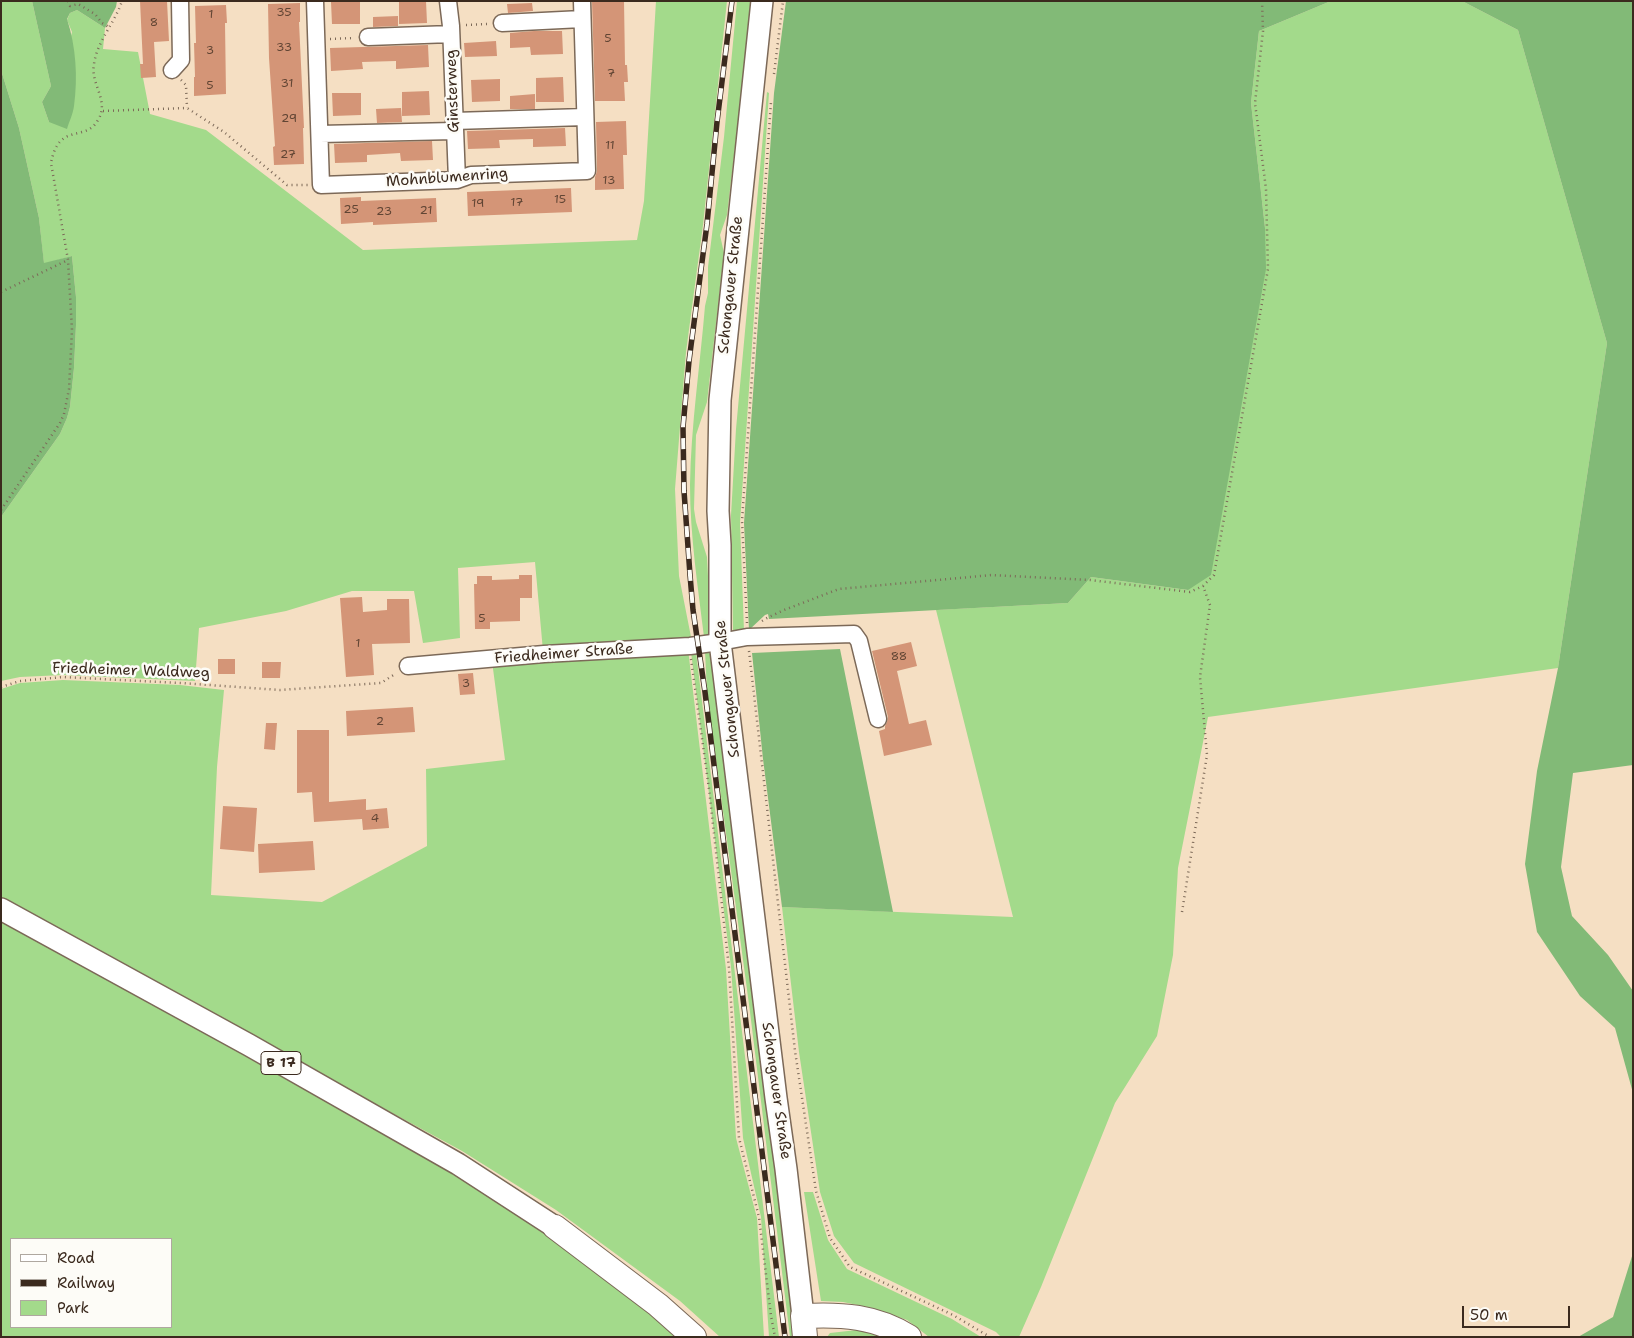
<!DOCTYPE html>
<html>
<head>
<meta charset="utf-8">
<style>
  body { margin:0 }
  #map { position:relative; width:1634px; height:1338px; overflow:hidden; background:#f5dfc3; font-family:"Shantell Sans",sans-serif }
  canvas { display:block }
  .frame { position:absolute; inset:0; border:2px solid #3b2a1e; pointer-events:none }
  .legend { position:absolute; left:10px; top:1238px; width:162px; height:90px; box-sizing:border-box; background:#fdfcf7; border:1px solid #afa8a0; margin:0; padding:6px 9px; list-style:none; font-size:15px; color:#3b2a1e }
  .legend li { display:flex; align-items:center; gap:10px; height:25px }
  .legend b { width:25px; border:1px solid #afa8a0 }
  .scale { position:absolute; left:1462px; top:1306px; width:108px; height:22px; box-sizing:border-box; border:2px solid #3b2a1e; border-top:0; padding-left:6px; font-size:15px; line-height:18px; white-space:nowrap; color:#3b2a1e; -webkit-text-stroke:4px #fdfcf7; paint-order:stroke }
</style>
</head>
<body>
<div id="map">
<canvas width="1634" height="1338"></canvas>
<div class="frame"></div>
<ul class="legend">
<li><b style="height:6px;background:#fff"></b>Road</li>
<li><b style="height:6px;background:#3b2a1e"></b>Railway</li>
<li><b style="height:14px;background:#a3da8b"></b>Park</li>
</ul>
<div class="scale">50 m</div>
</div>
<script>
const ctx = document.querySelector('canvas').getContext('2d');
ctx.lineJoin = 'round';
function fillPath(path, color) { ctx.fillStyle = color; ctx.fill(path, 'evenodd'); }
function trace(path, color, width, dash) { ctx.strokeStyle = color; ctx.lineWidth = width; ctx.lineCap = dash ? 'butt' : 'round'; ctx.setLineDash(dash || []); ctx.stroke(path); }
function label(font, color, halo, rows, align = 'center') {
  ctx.font = font + ' "Shantell Sans",sans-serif'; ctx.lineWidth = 5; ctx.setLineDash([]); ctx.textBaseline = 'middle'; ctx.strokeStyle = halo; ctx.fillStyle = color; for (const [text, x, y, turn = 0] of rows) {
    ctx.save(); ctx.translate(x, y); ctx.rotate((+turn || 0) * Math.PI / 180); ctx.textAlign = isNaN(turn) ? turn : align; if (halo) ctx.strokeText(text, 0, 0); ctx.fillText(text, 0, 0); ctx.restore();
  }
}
fillPath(new Path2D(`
  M1 1H32L51 86 42 102 49 122 72 32 67 20 70 13 77 10 105 28 103 49 138 52 150 114 206 130 363 250 637 240 644 201 656 1H727L703 225 686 352 675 489 679 576 692 642 543 651 535 562 458 568 460 638 423 643 414 591H352L286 611 199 628 195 681 63 675 20 677 1 681V517L60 434 67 418 70 407 74 368 76 325V297L72 256 44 264 39 218 19 128 1 70Z
  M737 1H752L727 215 720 235 724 253 707 402 696 435 694 509 696 522 707 557 711 633 704 637C698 587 690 536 690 485 691 425 700 366 705 306L708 293V267L724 137Z
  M1331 1H1462L1518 30 1607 343 1558 668 1208 717 1178 868 1173 955 1157 1036 1115 1103 1041 1287 1019 1337H1001L996 1332 854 1263 834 1236 820 1192 799 1052 782 907 1013 917 936 610 1068 603 1091 577 1188 590 1233 445 1250 356 1265 228 1251 103 1259 31Z
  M767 92 769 93 740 523 744 631 733 633 731 515 736 429Z
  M688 649 726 969 736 1138 757 1218 764 1337H720L680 1301 556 1210 462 1151 1 900V689L20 683 63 680 180 685 224 690 217 767 211 895 322 902 427 846 426 769 505 760 492 661Z
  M705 651 711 654 717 690 781 1220 797 1337H790L750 1012 707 692Z
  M691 652H696L779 1337H769L761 1217 743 1138 731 967Z
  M1 919 455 1167 688 1337H1ZM11 1239H171V1327H11Z
  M804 1192H813L828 1240 847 1269 952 1319 981 1337H929L907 1320 872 1308 843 1302 821 1301Z
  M857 1330 890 1334 894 1337H827L830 1333Z`), '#a3da8b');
fillPath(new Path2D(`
  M32 1H117L116 7 105 28 77 10 70 13 67 19C76 47 78 77 74 106 73 114 69 122 67 129L49 122 42 102 51 86Z
  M786 1H1331L1259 31 1251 103 1265 228 1266 269 1211 575 1188 590 1091 577 1068 603 769 619 768 614 765 615 749 630 744 523 774 93Z
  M1462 1H1633V765L1573 773 1561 867 1572 916 1608 955 1633 991V1093L1615 1028 1580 996 1537 932 1525 864 1537 771 1558 668 1607 343 1518 30Z
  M1 70 19 128 39 218 44 263 72 256 76 297V325L74 368 70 407 67 418 60 434 1 517Z
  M840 649 893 912 782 907 763 759 752 653Z
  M1633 1253V1337H1578L1613 1317Z`), '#82ba77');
fillPath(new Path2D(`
  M140 1H167L169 41 154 42 156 77 141 78 140 64H143Z
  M360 1V24H332L331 2Z
  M399 1H426L427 23 399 24Z
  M592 1H624L625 65H627L628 82H624L625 101H595Z
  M300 3V22H299L304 128H303L304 164 274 165 273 147 275 146 269 58 268 4Z
  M532 3 533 11 508 13 507 4Z
  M226 5 227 23H225L226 94 194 96V77H195L194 43H196L195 6Z
  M398 16V26L373 27V17Z
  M534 31H562L563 54 531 55 530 47 510 48V33Z
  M496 41 497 56 465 57 464 43Z
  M428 45 429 67 396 69V61L362 62 363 69 331 71 330 48Z
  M563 77 564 102H536V78Z
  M500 79V101L472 102 471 80Z
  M429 91 430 115 402 116V92Z
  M332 93H361V115L333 116Z
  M535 94V109H510V96Z
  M401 108 402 122 377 123 376 109Z
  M626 121 627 155H623L624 189 595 190V177L597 171 596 122Z
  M565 128 566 146 533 147V139L499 140 500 148 468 149 467 131Z
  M432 141 433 160 401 161 400 153 367 155V162L335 163 334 144Z
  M571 188 572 212 468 216 467 192Z
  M361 197V201L436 198 437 222 373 225V222L341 224 340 198Z
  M519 575H532V598H520V621L490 622V629H475L474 584H477V576H492V580L519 579Z
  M362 597 363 612 387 610V599H409L410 643 372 644 374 675 346 677 340 598Z
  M911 642 917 666 897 671 909 724 926 720 932 745 884 756 879 731 885 729V726L887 722 888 717 872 651Z
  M218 659H235V674H218Z
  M262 662H281L280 678H262Z
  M473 673 475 694 460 695 458 674Z
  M413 707 415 732 347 736 346 711Z
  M266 723H277L275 750 264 749Z
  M297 730H329V802L366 799V810L387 808 389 828 363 830 362 819 314 822 312 792 297 793Z
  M223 806 257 808 254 852 220 849Z
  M313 841 315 870 259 873 258 844Z`), '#d49577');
const minor = new Path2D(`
  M315 1 321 185 457 180 471 175 587 171 582 1
  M448 1 451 26 457 180
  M502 23 582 19
  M368 37 451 34
  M172 70 181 60 180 1
  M454 121 585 117
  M320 134 454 131
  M408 666 544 654 690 646 720 642 747 637 854 634 859 641 878 719`);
const major = new Path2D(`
  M762 1 720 400 718 511 720 545V642L776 1098 786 1169 803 1316
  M1 909 249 1045 458 1164 555 1227`);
const highway = new Path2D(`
  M555 1227 658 1305 694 1337
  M805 1337 803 1316C842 1314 875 1316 909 1337`);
trace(minor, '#7c6958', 19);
trace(major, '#7c6958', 24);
trace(highway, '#7c6958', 26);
trace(new Path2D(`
  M68 1 70 6 78 4 95 14 102 23 109 27
  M466 25 488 24
  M330 39 354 38
  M774 74 783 1
  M181 80 186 85 187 108
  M103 111 187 108 224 132 287 185H308
  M1 292 68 260
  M1 510 60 423 64 414 69 389 72 330 68 260 51 163C59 121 85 143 98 120 110 101 90 84 94 64 97 41 115 23 122 1
  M762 621 767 618 784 610 839 589 992 575 1090 580 1190 592 1203 586 1214 575 1268 269 1266 189 1255 103 1263 31 1262 1
  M747 623 742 521 771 102
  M749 651 795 1051 816 1191 830 1238 850 1267 953 1315 990 1337
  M691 659 709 789 729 968 739 1138 759 1217 771 1316 775 1337
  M1 687 20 681 63 677 181 683 280 690 381 683 395 674
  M1182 912 1207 755 1200 677 1210 605 1203 586`), '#7c6958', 2.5, [1, 4]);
trace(minor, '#fff', 16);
trace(major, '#fff', 21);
trace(highway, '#fff', 24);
const rail = new Path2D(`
  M732 1 717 122 707 224 689 361 683 427 684 491 690 575 693 610 705 692 785 1337`);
trace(rail, '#3b2a1e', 5.5);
trace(rail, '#fdfcf7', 4, [11]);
label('12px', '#614534', null, [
  ["35",284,13],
  ["1",211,15],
  ["8",154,23],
  ["5",608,39],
  ["33",284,48],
  ["3",210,51],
  ["7",611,74],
  ["31",287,84],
  ["5",210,86],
  ["29",289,119],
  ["11",610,146],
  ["27",288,155],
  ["13",609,181],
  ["15",560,200],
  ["17",517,203],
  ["19",478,204],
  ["25",351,210],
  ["21",426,211],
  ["23",384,212],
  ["5",482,619],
  ["1",358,644],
  ["88",899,657],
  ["3",466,684],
  ["2",380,722],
  ["4",375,819]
]);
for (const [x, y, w] of [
  [281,1063,40]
]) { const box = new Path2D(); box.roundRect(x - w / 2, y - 11.5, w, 23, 4); ctx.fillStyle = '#fdfcf7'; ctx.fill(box); trace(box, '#3b2a1e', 1); }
label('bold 14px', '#3b2a1e', null, [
  ["B 17",281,1063]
]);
label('15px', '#3b2a1e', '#fdfcf7', [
  ["Ginsterweg",453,91,-92],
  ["Mohnblumenring",447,178,-4],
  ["Schongauer Straße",731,285,-84],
  ["Friedheimer Straße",564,654,-4],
  ["Friedheimer Waldweg",131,671,2],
  ["Schongauer Straße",728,689,-96],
  ["Schongauer Straße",776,1091,82]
]);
</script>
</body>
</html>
